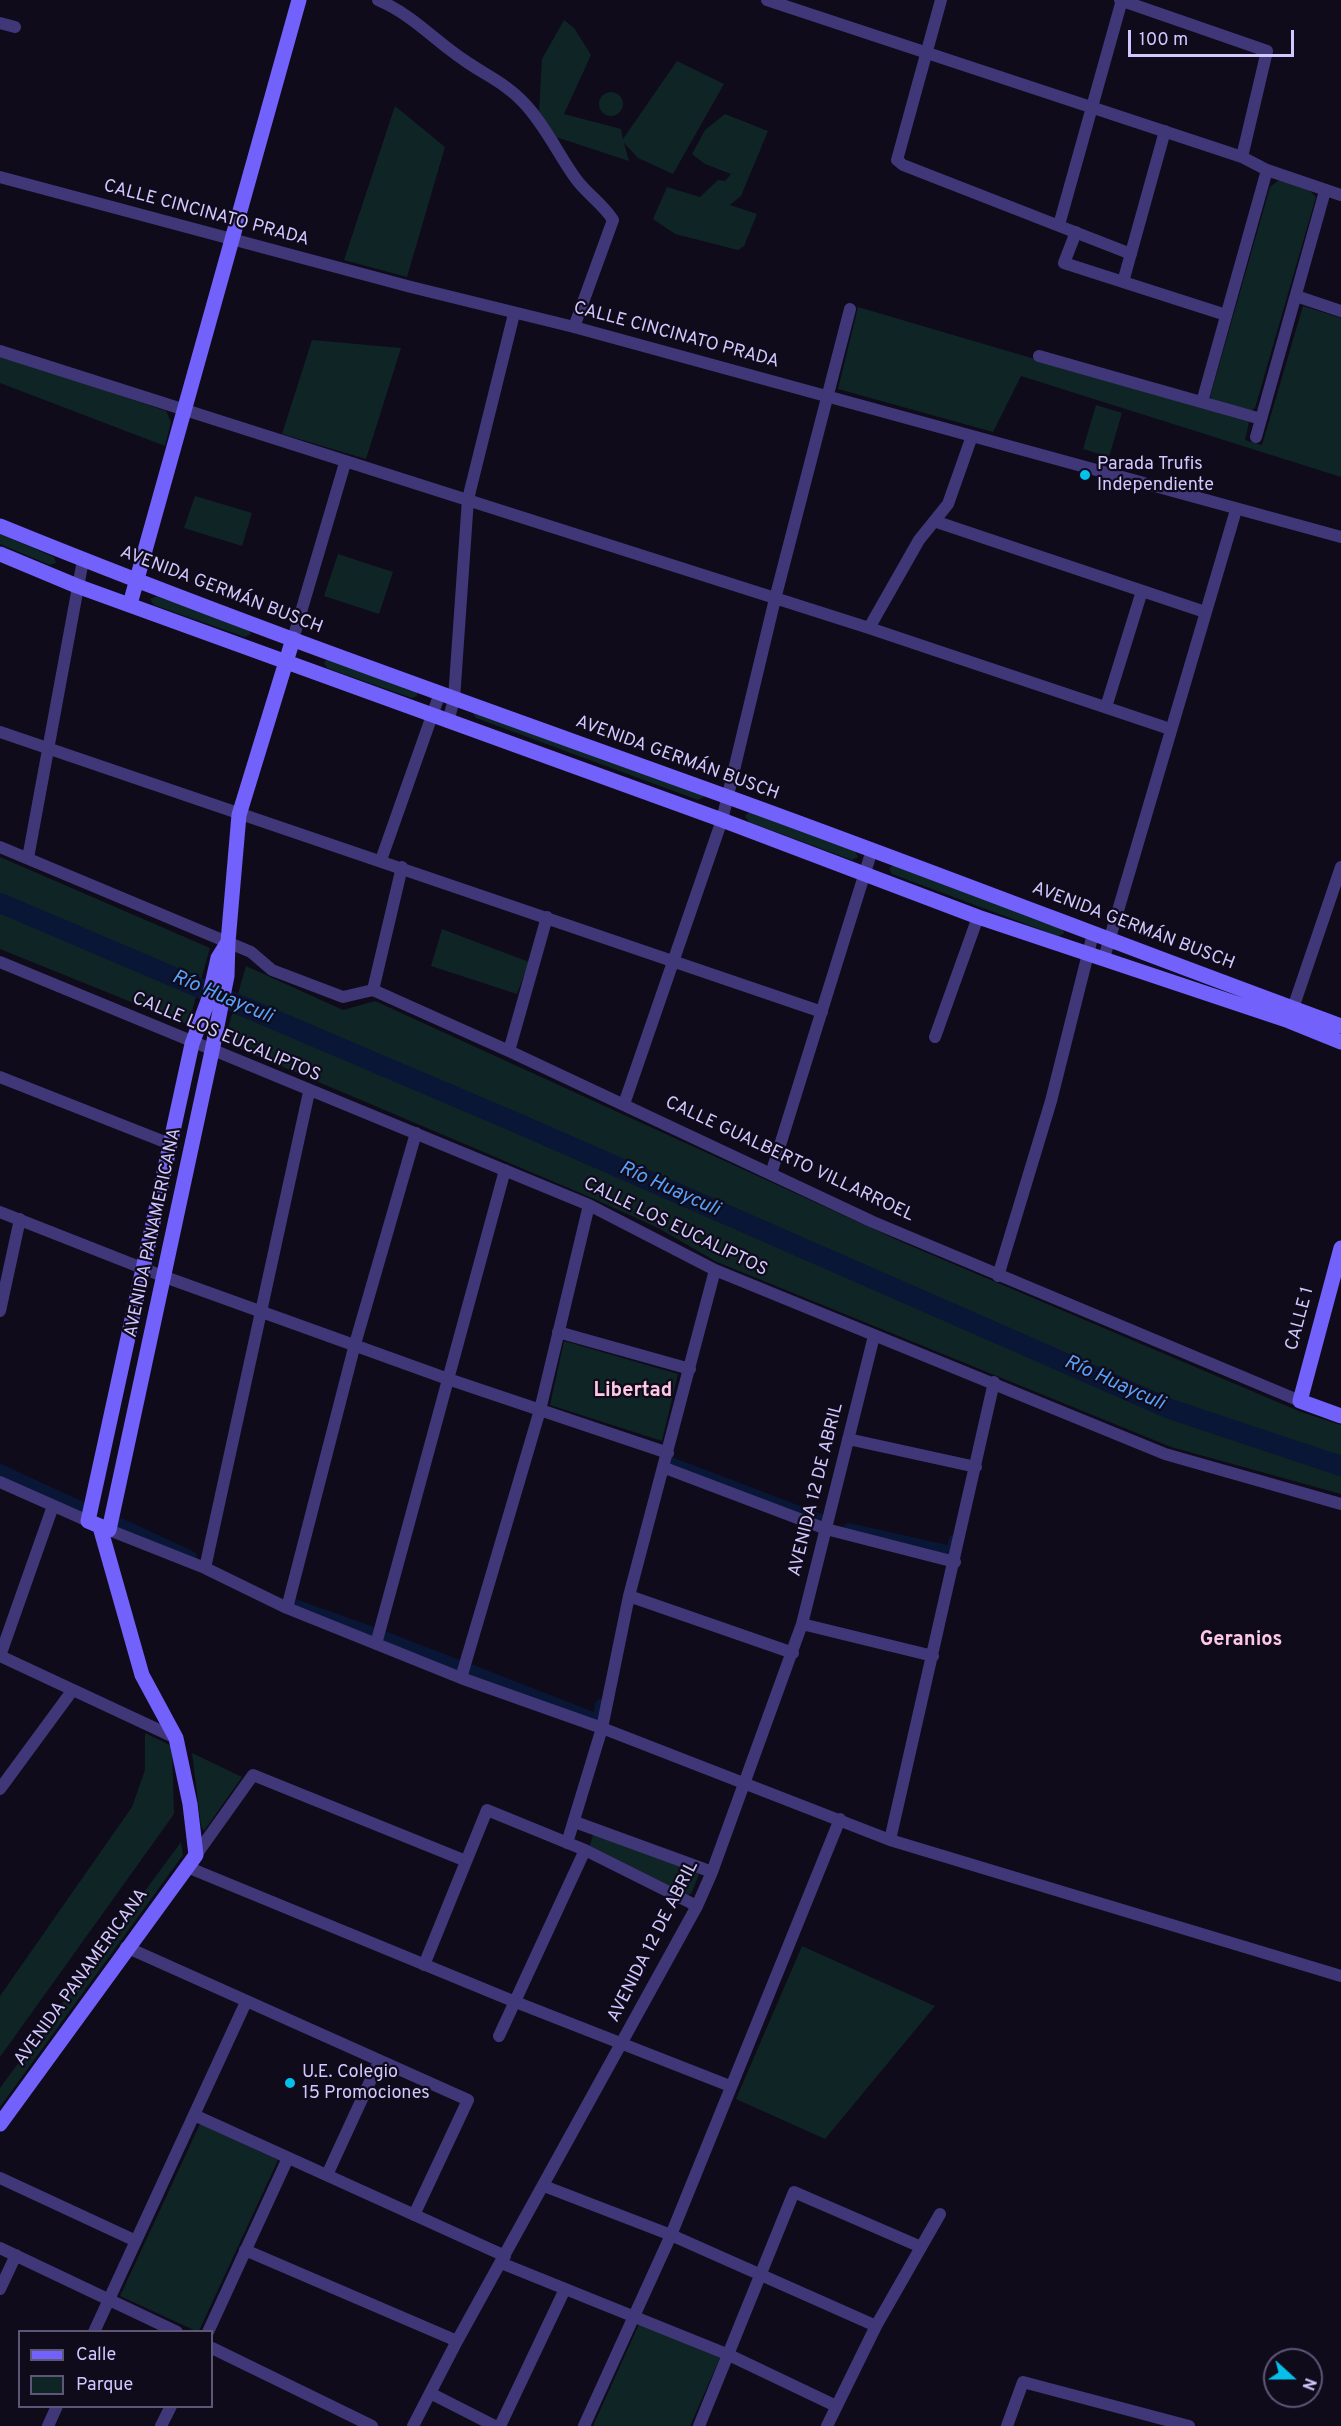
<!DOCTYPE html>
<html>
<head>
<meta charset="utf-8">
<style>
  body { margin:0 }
  #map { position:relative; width:1341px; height:2426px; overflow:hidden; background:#0f0b1b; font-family:Overpass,sans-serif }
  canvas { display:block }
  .legend { position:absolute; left:18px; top:2330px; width:195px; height:78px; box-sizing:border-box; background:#0f0b1b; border:2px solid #5d5676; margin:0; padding:8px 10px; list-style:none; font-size:18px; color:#d2c7fe }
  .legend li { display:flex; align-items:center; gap:12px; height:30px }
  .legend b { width:30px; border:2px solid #5d5676 }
  .north { position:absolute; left:1263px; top:2348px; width:60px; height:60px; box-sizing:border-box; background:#0f0b1b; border:2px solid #5d5676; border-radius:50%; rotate:111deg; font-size:16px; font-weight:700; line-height:24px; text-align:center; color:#d2c7fe }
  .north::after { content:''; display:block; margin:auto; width:21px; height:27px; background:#06bfea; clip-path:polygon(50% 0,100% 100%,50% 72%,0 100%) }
  .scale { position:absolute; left:1128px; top:30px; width:166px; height:27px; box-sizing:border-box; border:3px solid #d2c7fe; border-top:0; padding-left:8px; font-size:18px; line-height:21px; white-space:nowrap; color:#d2c7fe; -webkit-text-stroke:4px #0f0b1b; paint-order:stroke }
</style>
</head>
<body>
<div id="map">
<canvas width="1341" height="2426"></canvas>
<ul class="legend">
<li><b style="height:8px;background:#7261fb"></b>Calle</li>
<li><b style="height:16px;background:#0f2425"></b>Parque</li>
</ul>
<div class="north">N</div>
<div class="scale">100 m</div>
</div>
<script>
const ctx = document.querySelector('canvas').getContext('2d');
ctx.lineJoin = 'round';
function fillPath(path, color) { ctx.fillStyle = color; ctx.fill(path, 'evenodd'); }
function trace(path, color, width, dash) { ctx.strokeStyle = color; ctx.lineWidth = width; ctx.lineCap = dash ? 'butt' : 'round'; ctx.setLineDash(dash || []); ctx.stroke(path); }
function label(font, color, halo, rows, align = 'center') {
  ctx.font = font + ' Overpass,sans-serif'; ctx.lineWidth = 4.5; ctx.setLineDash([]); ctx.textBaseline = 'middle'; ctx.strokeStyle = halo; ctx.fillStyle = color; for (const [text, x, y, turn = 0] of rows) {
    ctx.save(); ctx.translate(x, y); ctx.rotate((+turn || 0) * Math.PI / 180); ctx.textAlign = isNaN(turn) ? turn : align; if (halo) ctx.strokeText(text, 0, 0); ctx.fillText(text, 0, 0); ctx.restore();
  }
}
fillPath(new Path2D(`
  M564 20 574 28 591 55 564 114 621 129 623 139 677 61 724 84 673 174 638 158 624 143 629 161 556 137 539 112 542 59Z
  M599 104a12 12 0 1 1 24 0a12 12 0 1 1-24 0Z
  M395 106 445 147 407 277 344 260Z
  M725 114 768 131 741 196 730 205 757 214 744 246 738 250 675 234 653 219 667 187 700 197 718 180 725 181 731 174 705 164 692 154 705 130Z
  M1279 180 1307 188 1316 197 1255 408 1250 412 1214 401 1210 397 1270 187Z
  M1303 306 1341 318V477L1021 376 993 432 838 389 858 307 1249 422 1245 440 1262 445Z
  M312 340 401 348 366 459 282 434Z
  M0 355 166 411 171 422 165 446 0 383Z
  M1096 405 1122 413 1109 457 1083 449Z
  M195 496 252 513 242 546 184 528Z
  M0 534 54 557 56 563 50 565 0 544Z
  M338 554 393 572 379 614 324 596Z
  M157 596 248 628 251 634 245 637 154 605 150 599Z
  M328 659 417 692V696L412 698 327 668 324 662Z
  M472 712 704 795V797L698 800 476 718Z
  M749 812 855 851 858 857 852 860 749 822 745 816Z
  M0 857 210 948 188 1025 0 949Z
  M893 865 1063 929 1064 934 1058 936 892 874 889 868Z
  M442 929 529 962 517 994 431 966Z
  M246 966 343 1010 375 1001 904 1243 1301 1412 1341 1425V1494L1171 1447 717 1262 658 1228 592 1198 224 1042Z
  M564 1341 678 1374 662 1441 550 1405Z
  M145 1733 172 1746 174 1814 0 2057V1996L132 1807 145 1770Z
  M192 1753 242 1777 204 1831 201 1826Z
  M596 1834 697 1873 699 1875 691 1894 687 1895 589 1848 593 1835Z
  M181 1842 183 1855 0 2107V2088Z
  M802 1946 935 2006 825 2139 736 2099Z
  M200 2124 278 2160 199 2331H196L120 2296Z
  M639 2324 720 2358 690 2426H593Z`), '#0f2425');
trace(new Path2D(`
  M671 1463 823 1521
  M0 1470 80 1507
  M120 1524 191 1557
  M849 1529 952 1552 955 1540
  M294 1605 373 1633
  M384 1637 459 1666
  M470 1670 598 1720 601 1705`), '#091636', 12);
trace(new Path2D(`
  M0 903 524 1126 1170 1409 1341 1466`), '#091636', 20);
trace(new Path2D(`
  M378 0C413 15 434 40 464 60 485 75 507 84 524 103 545 125 558 154 576 179 587 194 603 204 613 220L574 327
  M767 0 1242 157 1267 170 1341 195
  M941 0 897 160 903 165 1131 254
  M1120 0 1267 51 1242 157
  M0 23 15 27
  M0 177 411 287 574 327 1341 537
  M1059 225 1122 0
  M1076 232 1064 263 1226 315
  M1123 282 1165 131
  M1296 296 1341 311
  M0 351 869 628 1170 729
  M1039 356 1261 419
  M1202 402 1267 170
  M1256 437 1325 191
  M934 521 1205 612
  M869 628 919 540 948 504 972 436
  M293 639 345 463
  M1106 707 1142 591
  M448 722 454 699 468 499 514 314
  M0 732 822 1012
  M0 847 251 952 272 970 343 997 373 990 509 1051 873 1222 1300 1401
  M28 858 83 560
  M381 860 440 693
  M1104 958 1236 510
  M0 962 589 1205 715 1270 1165 1454 1341 1504
  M373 990 402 867
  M1291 1014 1341 867
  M935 1037 978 917
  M509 1051 547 917
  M0 1077 170 1144
  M624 1104 722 820 775 599 850 309
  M771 1174 872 850
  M0 1212 165 1277 448 1379 668 1453
  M998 1276 1051 1101 1093 934
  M0 1311 20 1219
  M558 1332 690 1369
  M848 1439 976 1467
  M665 1468 826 1529 955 1562
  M0 1482 88 1521
  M109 1530 205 1568 287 1608 461 1678 602 1728 890 1840 1341 1976
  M205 1568 309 1092
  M629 1596 793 1653
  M287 1608 355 1344 416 1133
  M802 1624 933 1656
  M376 1644 505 1170
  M0 1656 176 1738
  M0 1656 53 1506
  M461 1678 540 1410 589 1205
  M0 1789 72 1691
  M575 1822 712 1872
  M890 1840 994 1382
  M567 1843 602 1728 629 1596 715 1270
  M196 1855 253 1775 466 1861
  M187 1867 513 2001 730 2086
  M126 1947 468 2100 414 2215
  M424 1965 487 1810 585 1850 697 1906
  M499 2036 585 1850
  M194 2115 505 2256
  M327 2175 379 2062
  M0 2178 136 2241
  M544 2186 671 2235 876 2326
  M0 2248 177 2332
  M245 2250 457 2341
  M501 2263 729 2355 836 2406
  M0 2289 16 2255
  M94 2332 246 2002
  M208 2332 288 2158
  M212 2348 372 2426
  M430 2393 495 2426
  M48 2426 57 2406
  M161 2426 171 2406
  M413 2426 457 2341 697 1906 712 1872 802 1624 874 1336
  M500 2426 565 2289
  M584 2426 671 2235 840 1819
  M699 2426 794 2192 921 2247
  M827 2426 876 2326 940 2214
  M1007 2426 1023 2382 1189 2426`), '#403779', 12);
trace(new Path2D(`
  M0 526C240 624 485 709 728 797 933 871 1136 951 1341 1026
  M0 554 77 586 722 820 978 917 1289 1021 1341 1042
  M130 604 299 0
  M228 942 227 976 212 1051 109 1530 88 1521 192 1044 209 998 218 958Z
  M228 942 239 815 293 639
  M1341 1248 1300 1401 1341 1416
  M0 2124 196 1855 190 1804 176 1738 142 1675 100 1527`), '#7261fb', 15);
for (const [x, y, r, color] of [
  [1085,475,6,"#06bfea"],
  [290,2083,6,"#06bfea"]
]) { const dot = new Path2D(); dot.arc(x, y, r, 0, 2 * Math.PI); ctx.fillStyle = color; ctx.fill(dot); trace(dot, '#0f0b1b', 2); }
label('18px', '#d2c7fe', '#0f0b1b', [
  ["CALLE CINCINATO PRADA",206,214,15],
  ["CALLE CINCINATO PRADA",676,336,15],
  ["AVENIDA GERMÁN BUSCH",221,591,21],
  ["AVENIDA GERMÁN BUSCH",677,759,20],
  ["AVENIDA GERMÁN BUSCH",1133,927,21],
  ["CALLE LOS EUCALIPTOS",226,1038,23],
  ["CALLE GUALBERTO VILLARROEL",789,1160,25],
  ["CALLE LOS EUCALIPTOS",675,1228,26],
  ["AVENIDA PANAMERICANA",154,1233,-78],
  ["CALLE 1",1301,1319,-75],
  ["AVENIDA 12 DE ABRIL",817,1490,-76],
  ["AVENIDA 12 DE ABRIL",654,1942,-63],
  ["AVENIDA PANAMERICANA",82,1978,-54]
]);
label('18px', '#d2c7fe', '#0f0b1b', [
  ["Parada Trufis",1097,465],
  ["Independiente",1097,486],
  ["U.E. Colegio",302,2073],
  ["15 Promociones",302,2094]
], 'left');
label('italic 20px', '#58a1fb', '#0f0b1b', [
  ["Río Huayculi",222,998,23],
  ["Río Huayculi",669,1190,24],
  ["Río Huayculi",1114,1384,24]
]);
label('bold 20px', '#fec9e6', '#0f0b1b', [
  ["Libertad",633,1392],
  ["Geranios",1241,1641]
]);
</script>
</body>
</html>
